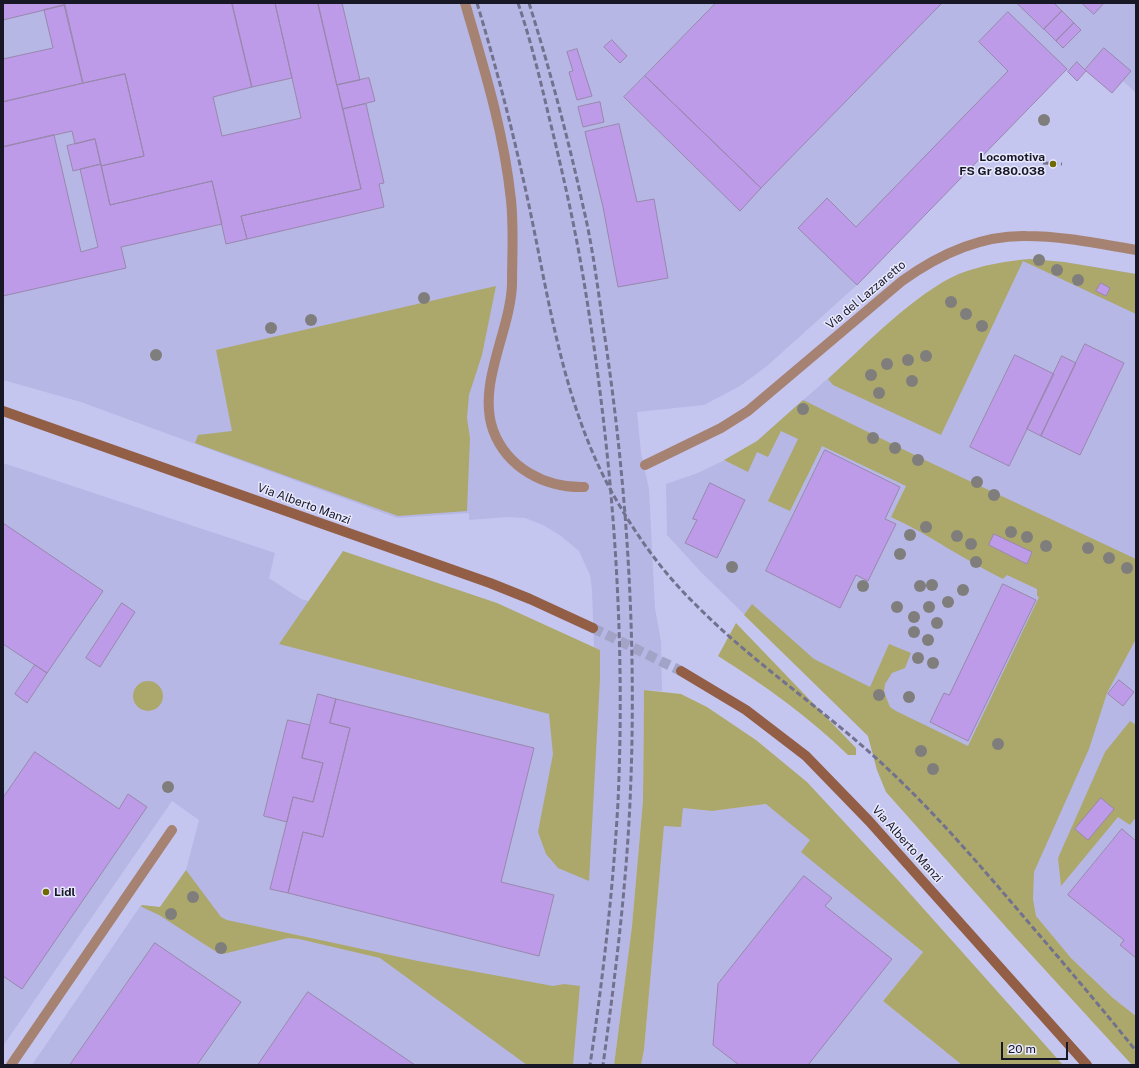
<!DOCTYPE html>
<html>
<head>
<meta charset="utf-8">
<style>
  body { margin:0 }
  #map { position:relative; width:1139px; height:1068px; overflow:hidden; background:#c5c6ef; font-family:"Public Sans",sans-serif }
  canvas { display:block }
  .frame { position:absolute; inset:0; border:4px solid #171725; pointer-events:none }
  .scale { position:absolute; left:1001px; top:1042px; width:67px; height:18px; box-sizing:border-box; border:2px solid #171725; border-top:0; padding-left:5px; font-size:12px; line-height:14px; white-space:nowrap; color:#171725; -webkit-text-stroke:3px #e8e9fe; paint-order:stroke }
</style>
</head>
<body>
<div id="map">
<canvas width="1139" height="1068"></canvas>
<div class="frame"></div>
<div class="scale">20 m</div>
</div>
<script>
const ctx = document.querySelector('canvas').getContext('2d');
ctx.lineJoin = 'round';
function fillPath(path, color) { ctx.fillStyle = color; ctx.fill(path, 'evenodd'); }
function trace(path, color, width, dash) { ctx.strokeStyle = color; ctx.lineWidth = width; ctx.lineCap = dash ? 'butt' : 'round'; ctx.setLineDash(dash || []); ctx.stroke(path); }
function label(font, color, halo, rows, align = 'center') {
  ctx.font = font + ' "Public Sans",sans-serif'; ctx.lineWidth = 3; ctx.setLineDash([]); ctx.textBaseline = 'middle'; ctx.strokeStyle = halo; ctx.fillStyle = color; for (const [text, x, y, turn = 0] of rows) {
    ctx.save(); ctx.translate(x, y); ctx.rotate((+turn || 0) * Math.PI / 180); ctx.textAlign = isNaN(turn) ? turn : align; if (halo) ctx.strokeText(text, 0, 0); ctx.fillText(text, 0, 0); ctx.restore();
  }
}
fillPath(new Path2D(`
  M3 3H1136V93L1123 81 1112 93 1086 71 1077 81 1066 70 857 285 767 366 740 386 704 405 637 412 641 453 649 489 655 608 661 642 662 691 644 690 643 800 632 926 614 1065H32L141 905 160 907 186 870 199 820 172 801 3 1046V463L275 553 269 578 301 599 600 679V650L594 647 592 590 590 575 584 562 579 551 561 536 543 525 525 518 508 517 469 520V513L397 518 81 402 3 380Z
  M1030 259 1064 262 1136 274V1016L1113 998 1071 958 1036 917 886 792 877 770 868 736 701 572 667 535 666 484 698 473 729 458 757 441 904 311 932 290 958 274 994 264Z
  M767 804 811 840 802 852 923 952 883 1001 962 1065H641L644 1050 664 825 683 808 712 811Z`), '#b6b7e5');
fillPath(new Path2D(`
  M1030 259 1064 262 1136 274V314L1023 261 941 435 833 385 828 379C863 347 916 292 959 274 982 265 1006 261 1030 259Z
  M496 286 482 355 469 395 467 418 470 438 467 511 398 516 195 443 198 435 232 431 216 350Z
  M803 400 929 462 1136 559V639L1107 693 1089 749 1034 872 1033 899 1036 916 1071 958 1113 998 1136 1016V1065H1132L1014 936 886 792 877 770 868 736 744 615 752 604 814 659 870 687 889 644 911 653 905 668 892 673 885 684 884 692 890 707 896 711 968 746 1039 597 1037 596V589L1007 575 1003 579C964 560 930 535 891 517L906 486 822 446 790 511 768 501 798 439 781 431 768 457 757 452 748 472 724 460 757 441Z
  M343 551 497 603 600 650V679L589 881 558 868 546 854 538 832 553 754 549 714 279 644Z
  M736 623 856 748V755H848C808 716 764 685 718 656Z
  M133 696a15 15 0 1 1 30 0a15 15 0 1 1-30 0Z
  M644 690 681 694 707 707 756 740 807 782 897 879 1063 1065H962L883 1001 923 952 801 852 810 840 766 804 712 811 683 808 681 827 664 826 644 1050 641 1065H614L632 926 643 800Z
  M1130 721 1136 725V817L1130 825 1118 817 1061 886 1058 858 1105 752Z
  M186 870 221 917 227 920 418 961 553 986 564 984 580 986 573 1065H527L380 958 299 939 288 938 223 954 218 953 159 915 142 907 141 905 160 907Z`), '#aca86c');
const building = new Path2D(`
  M3 3H64L65 5 3 20Z
  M64 3H232L252 87 213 97 222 136 301 118 275 3H318L361 189 241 216 247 239 226 244 212 181 110 205 101 166 144 156 125 74 83 83Z
  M232 3H275L292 78 252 87Z
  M318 3H342L360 80 337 85Z
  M716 3H942L761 188 645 76Z
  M1017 3H1054L1062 11 1044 29Z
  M1082 3H1104L1094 14Z
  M65 5 83 83 3 102V59L53 48 44 10Z
  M1062 11 1074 23 1056 41 1044 29Z
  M1008 12 1067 69 857 285 798 228 827 198 856 227 1008 71 979 42Z
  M1074 23 1081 30 1063 48 1056 41Z
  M612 40 627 56 620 63 604 47Z
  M1104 48 1131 71 1112 93 1085 70Z
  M577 49 592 96 577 100 569 72 573 71 567 52Z
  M1077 62 1086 71 1077 81 1068 72Z
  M125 74 144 156 101 166 95 139 75 144 72 131 3 147V102Z
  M645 76 761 188 740 211 624 97Z
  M369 78 375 101 343 109 337 85Z
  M600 102 604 122 583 127 578 107Z
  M366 104 384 183 379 184 384 207 247 239 241 216 361 189 343 109Z
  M619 124 637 202 654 199 668 278 618 287 603 207 585 132Z
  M54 135 81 252 98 247 80 169 101 164 110 205 212 181 222 224 121 247 126 268 3 296V147Z
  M95 139 101 164 73 171 67 146Z
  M1101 283 1110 288 1106 296 1096 291Z
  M1085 344 1124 363 1080 455 1041 436Z
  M1015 355 1054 374 1009 466 970 447Z
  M1062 356 1076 363 1041 436 1027 429Z
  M825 450 900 487 885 519 896 524 868 581 856 575 840 608 766 571Z
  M710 483 745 500 717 558 685 543 697 520 693 519Z
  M3 523 103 591 47 673 3 644Z
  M994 534 1032 552 1027 564 989 545Z
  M1003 584 1036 600 968 741 930 722 944 693 949 695Z
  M122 603 135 612 100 667 86 658Z
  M35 665 47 673 27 703 15 694Z
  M1119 680 1134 692 1123 706 1108 694Z
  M318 694 336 699 330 723 350 728 323 837 303 832 288 893 270 889 293 797 313 802 323 763 302 758Z
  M336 699 534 748 501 882 554 895 539 956 288 893 303 832 323 837 350 728 330 723Z
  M288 720 310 725 302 758 323 763 313 802 293 797 287 822 264 816Z
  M35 752 119 809 128 794 147 807 22 989 3 976V798Z
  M1101 798 1114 809 1088 840 1075 829Z
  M1122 829 1136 841V958L1120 945 1124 940 1068 895Z
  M804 876 832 898 825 906 892 959 808 1065H739L713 1045 718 984Z
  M155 943 241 1002 197 1065H70Z
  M308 992 415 1065H258Z`);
fillPath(building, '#be9be8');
trace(building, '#9888ad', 1);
trace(new Path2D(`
  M593 628 681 671`), '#a2a3c7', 10, [10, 5]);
trace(new Path2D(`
  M465 3C484 68 504 132 511 200 514 228 512 257 512 285 510 332 477 384 493 430 507 468 545 488 584 487
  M11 1065 172 830`), '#a68272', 10);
trace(new Path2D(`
  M645 465 721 428 748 411 902 281C938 255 981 235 1026 236 1063 236 1100 244 1136 250`), '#a68272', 10);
trace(new Path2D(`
  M3 411 490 583 530 599 593 628
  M681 671 746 710 806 756 869 821 1087 1065`), '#925e46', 10);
trace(new Path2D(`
  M477 3C498 73 516 143 531 215 550 307 564 401 608 485 631 528 660 570 695 604 755 665 828 712 890 771 940 818 984 870 1029 923 1065 965 1101 1007 1136 1051
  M518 3C531 41 540 79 549 117 562 170 574 222 583 276 612 449 626 626 618 802 613 890 603 978 590 1065
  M529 3C550 70 568 138 583 206 594 252 599 299 606 345 628 496 637 650 630 802 626 890 615 978 603 1065
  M1043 163 1062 164`), '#72728e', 3, [6, 3]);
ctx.fillStyle = '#7f7e7c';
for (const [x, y] of [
  [1044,120],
  [1039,260],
  [1057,270],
  [1078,280],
  [424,298],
  [951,302],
  [966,314],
  [311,320],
  [982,326],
  [271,328],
  [156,355],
  [926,356],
  [908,360],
  [887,364],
  [871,375],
  [912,381],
  [879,393],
  [803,409],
  [873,438],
  [895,448],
  [918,460],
  [977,482],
  [994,495],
  [926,527],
  [1011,532],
  [910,535],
  [957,536],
  [1027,537],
  [971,544],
  [1046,546],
  [1088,548],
  [900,554],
  [1109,558],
  [976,562],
  [732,567],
  [1127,568],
  [932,585],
  [863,586],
  [920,586],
  [963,590],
  [948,602],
  [897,607],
  [929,607],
  [914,617],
  [937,623],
  [914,632],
  [928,640],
  [918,658],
  [933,663],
  [879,695],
  [909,697],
  [998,744],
  [921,751],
  [933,769],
  [168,787],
  [193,897],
  [171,914],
  [221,948]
]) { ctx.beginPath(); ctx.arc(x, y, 6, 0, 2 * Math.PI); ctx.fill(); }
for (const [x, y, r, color] of [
  [1053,164,4,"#706800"],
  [46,892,4,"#706800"]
]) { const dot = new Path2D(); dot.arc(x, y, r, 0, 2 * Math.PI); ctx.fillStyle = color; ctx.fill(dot); trace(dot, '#e8e9fe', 1.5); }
label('bold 12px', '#171725', '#e8e9fe', [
  ["Locomotiva",1045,157],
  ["FS Gr 880.038",1045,171],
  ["Lidl",54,892,"left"]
], 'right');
label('12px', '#171725', '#e8e9fe', [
  ["Via del Lazzaretto",866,295,-40],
  ["Via Alberto Manzi",304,504,20],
  ["Via Alberto Manzi",907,844,48]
]);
</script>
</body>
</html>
